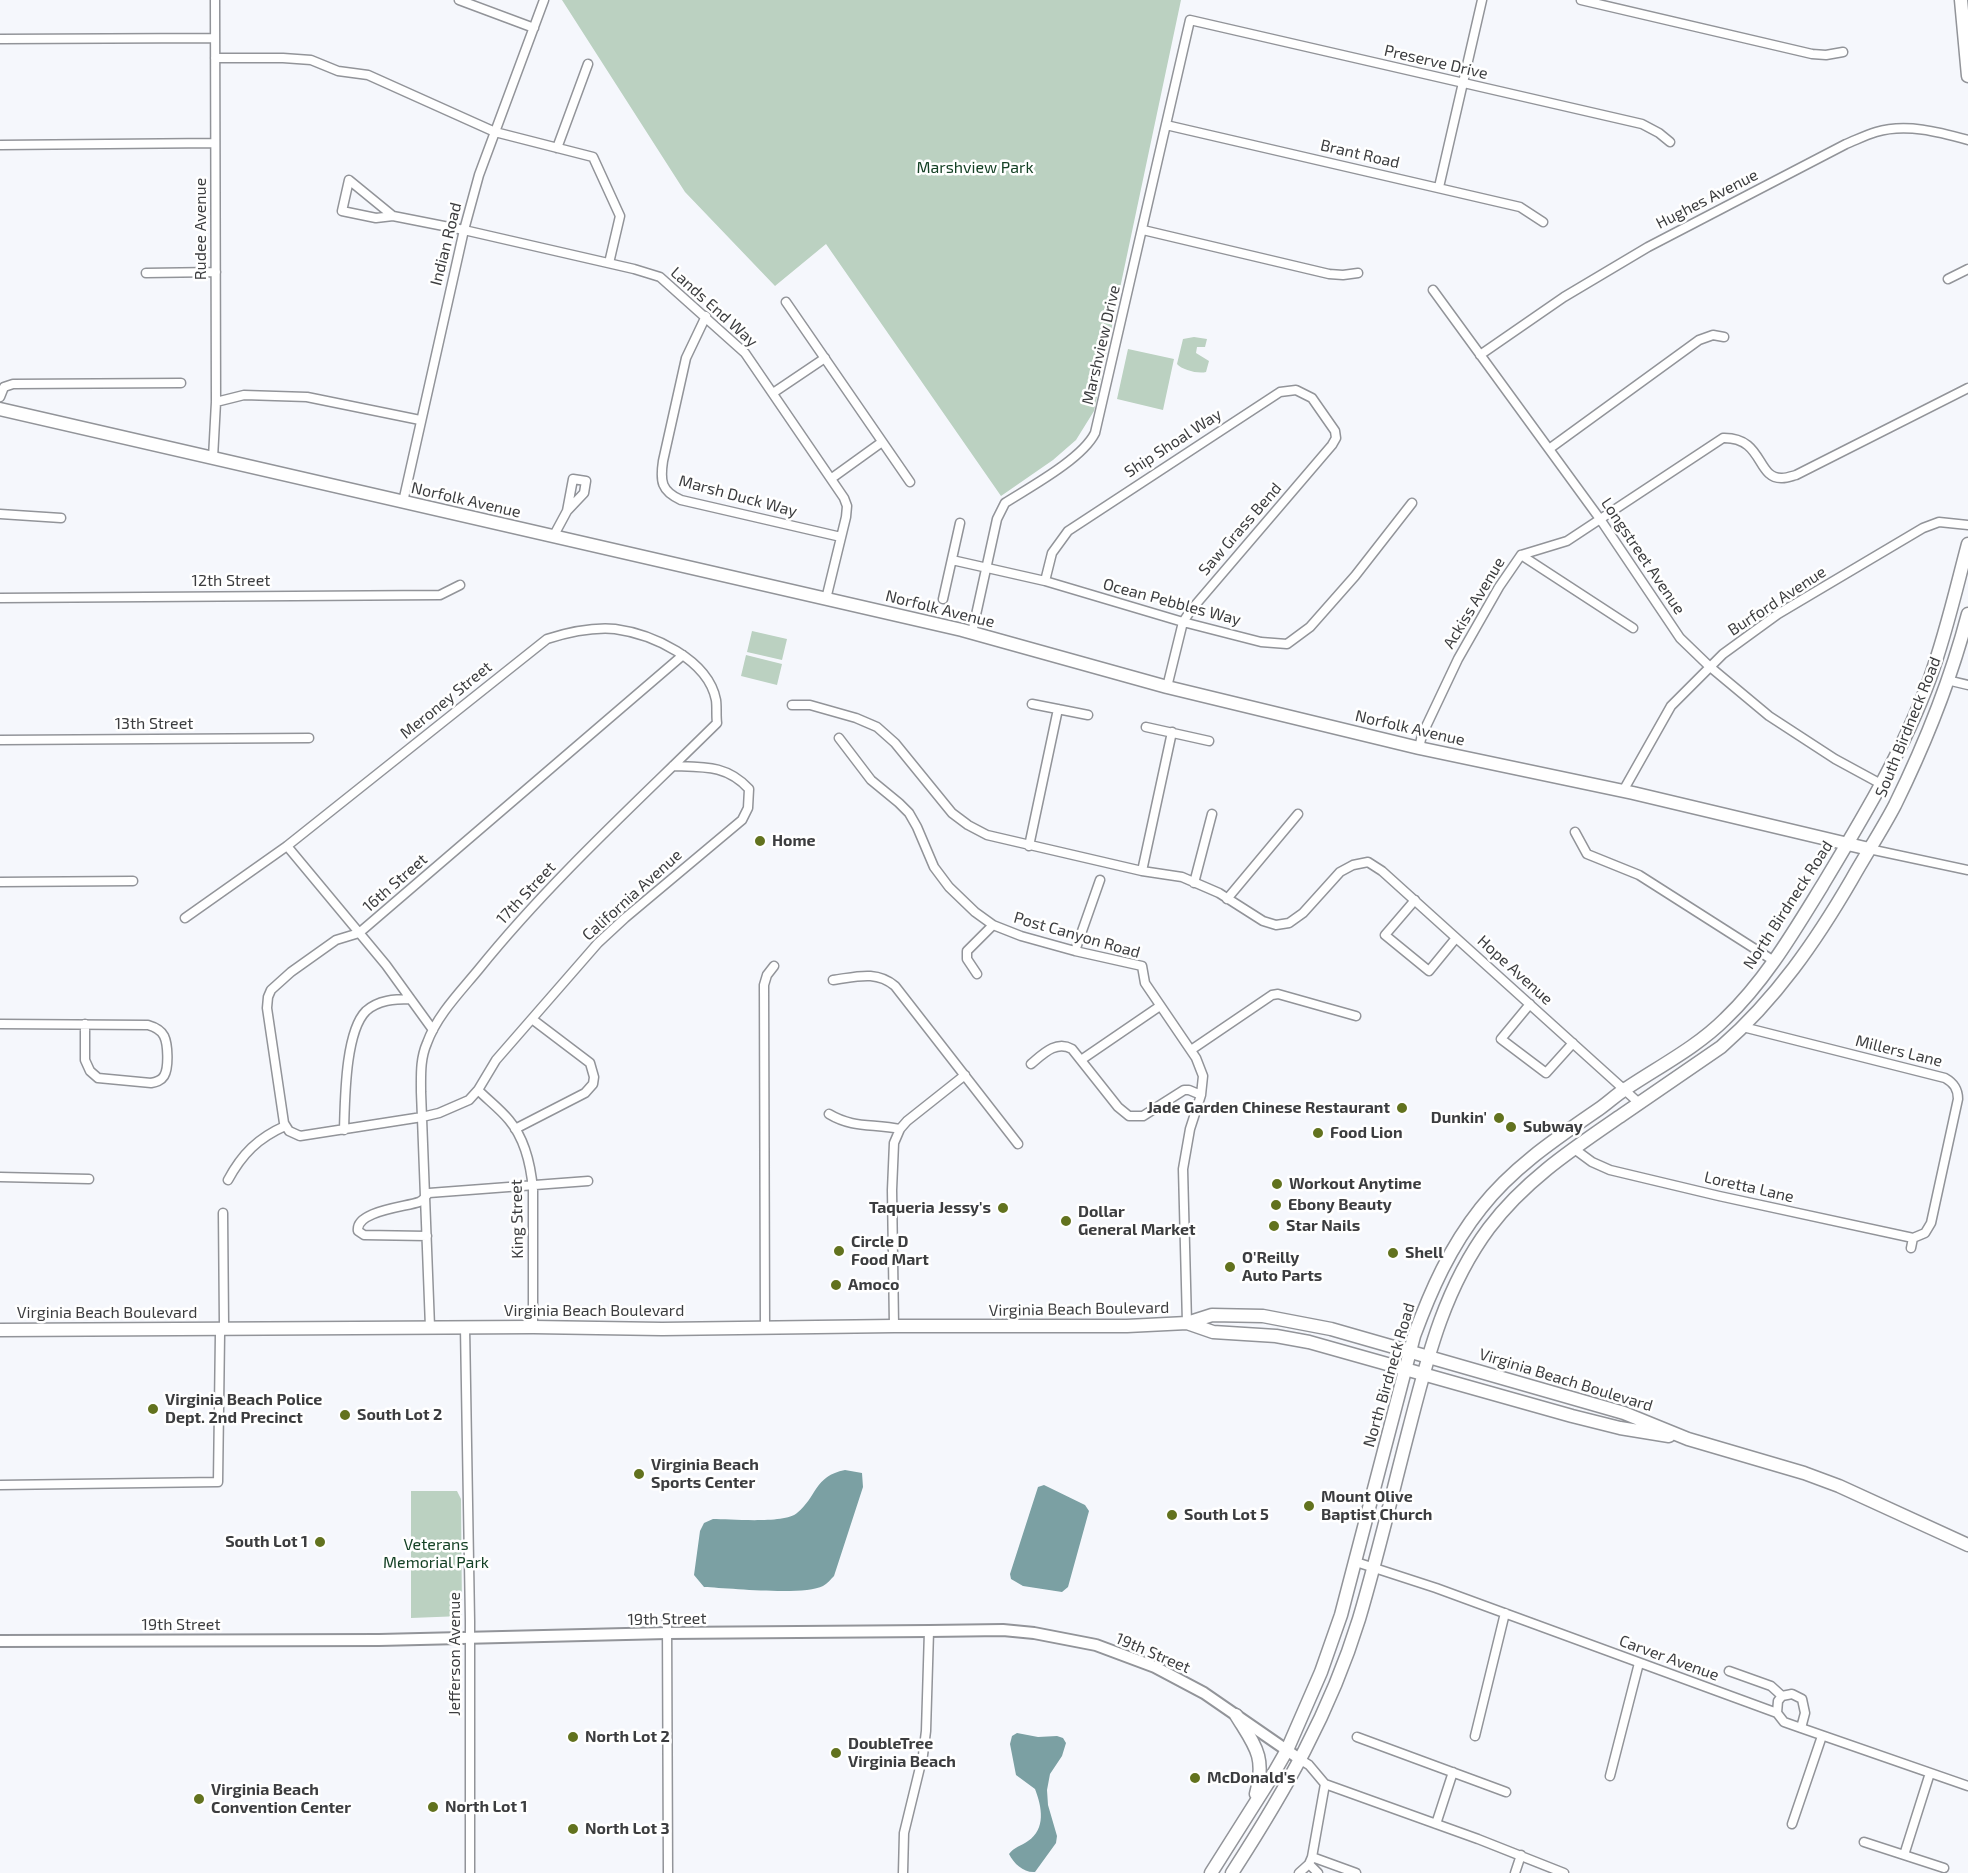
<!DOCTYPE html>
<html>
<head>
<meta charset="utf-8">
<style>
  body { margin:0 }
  canvas { display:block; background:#f5f7fc }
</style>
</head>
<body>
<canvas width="1968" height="1873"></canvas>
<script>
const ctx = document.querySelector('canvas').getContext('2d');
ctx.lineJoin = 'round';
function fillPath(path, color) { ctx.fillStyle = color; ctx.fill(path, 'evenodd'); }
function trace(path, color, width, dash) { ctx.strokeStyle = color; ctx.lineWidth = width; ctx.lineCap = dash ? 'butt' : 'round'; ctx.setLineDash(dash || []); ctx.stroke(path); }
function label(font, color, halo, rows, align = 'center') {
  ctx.font = font + ' "Exo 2",sans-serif'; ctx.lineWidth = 5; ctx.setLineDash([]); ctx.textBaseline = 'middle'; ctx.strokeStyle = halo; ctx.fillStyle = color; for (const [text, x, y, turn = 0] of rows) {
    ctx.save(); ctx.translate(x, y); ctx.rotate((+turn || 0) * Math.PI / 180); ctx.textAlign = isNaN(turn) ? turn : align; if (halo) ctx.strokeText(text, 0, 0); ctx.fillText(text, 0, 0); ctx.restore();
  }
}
fillPath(new Path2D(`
  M562 0H1181L1094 411 1076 440 1053 460 1001 496 826 244 775 286 685 192Z
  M1194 337 1207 339 1205 347H1197L1196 353 1209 361 1206 372C1198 374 1182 370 1177 364L1183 339Z
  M1128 349 1174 359 1163 410 1117 399Z
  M752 631 787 639 782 660 747 652Z
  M746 655 782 664 777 685 741 676Z
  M411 1491H457L461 1499 462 1616 411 1618Z`), '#bbd1c1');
fillPath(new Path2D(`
  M845 1470 862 1473 863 1487 834 1576C831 1579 827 1584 823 1586 804 1596 728 1588 704 1587L694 1575 700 1531 704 1523 713 1519C730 1519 785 1524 797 1513 817 1497 814 1476 845 1470Z
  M1044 1485 1085 1505 1089 1511 1068 1587 1062 1592 1023 1586 1011 1579 1010 1574 1038 1487Z
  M1017 1733 1038 1737 1057 1736 1063 1738 1066 1743 1062 1756 1050 1774 1047 1790 1048 1805 1057 1836 1056 1843 1035 1872C1024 1873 1014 1864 1009 1854 1014 1847 1021 1846 1028 1841 1046 1829 1042 1807 1035 1789L1016 1775 1010 1744 1012 1736Z`), '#7ba0a3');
const minor = new Path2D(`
  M459 0 534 28
  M1581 0 1812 54 1826 55 1843 52
  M0 39 215 38
  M215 58H283L311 60 338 71 368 75 495 132 593 157 620 216 609 263
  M1166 125 1520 207 1543 222
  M0 145 215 143
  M557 148 588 64
  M1439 187 1482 0
  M393 216 376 218 342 211 349 180 393 216 464 230 634 269 660 277 745 353 844 498 847 506 846 517 826 599
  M1143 230 1329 274 1343 275 1358 273
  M146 273 216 272
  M1948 279 1968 269
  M1433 290 1600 519 1680 638 1709 666 1769 716 1835 759 1881 784
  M786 302 910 482
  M706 316 686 358 663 461C660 481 661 491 681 500L841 537
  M1480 355 1564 297 1648 247 1846 144C1856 140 1866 135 1876 132 1906 123 1939 132 1968 140
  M773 393 825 358
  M0 397 4 387 13 384 181 383
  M216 402 244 395 307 397 420 420
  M1549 449 1699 340 1713 335 1724 337
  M213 458 216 402 215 0
  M832 478 882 442
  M403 502 464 230 479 175 544 0
  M0 514 61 518
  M553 537 567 511 584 493 586 481 573 479 567 511
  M1521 555 1633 628
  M952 560 1045 581 1183 622 1261 642 1287 644 1310 627 1355 576 1412 503
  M1045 581 1052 553 1068 531 1280 392 1296 390 1312 398 1335 431 1336 438 1332 445 1191 610 1183 622 1167 687
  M0 598 440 595 460 585
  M943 599 960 523
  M972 633 997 519 1005 503C1030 487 1082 459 1095 433L1190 20 1642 124 1659 133 1670 142
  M1947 680 1968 685
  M1032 704 1088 715
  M792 705H810L856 718 877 727 895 743 952 813 968 825 987 835 1142 871 1182 877 1219 893 1263 921 1276 925 1289 923 1303 913 1340 872 1353 865 1368 862 1382 871 1639 1103
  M1146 727 1209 741
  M839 738 871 780 899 803 909 813 917 827 934 867 949 887 975 912 993 925 1021 936 1075 951 1142 966 1145 983 1196 1058 1203 1076 1201 1095 1190 1129 1183 1169 1187 1323
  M0 740 309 738
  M1419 748 1422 735 1458 659 1499 587 1521 555 1567 541 1723 438C1764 437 1756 479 1782 478 1787 478 1792 476 1796 475L1968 388
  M673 766C704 767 727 765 749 789L748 808 742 820 625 918 598 943 496 1060 478 1090 469 1100 439 1113 422 1117 300 1136 289 1131 284 1123 267 1008 268 997 271 990 291 972 336 940 359 933 683 655
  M1623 791 1671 706 1723 654 1778 614 1923 528 1939 522 1968 525
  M1575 832 1587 854 1639 875 1774 961
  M287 846 386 965 433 1030
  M1029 846 1058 709
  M1869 849 1968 870
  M1142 871 1172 732
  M0 882 133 881
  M1194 883 1212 814
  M1227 899 1298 814
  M1415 900 1385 935 1429 971 1456 938
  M185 918 287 846 547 639C569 632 592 627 615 629 652 634 708 659 716 700 717 707 716 715 717 723 636 803 551 880 479 969 461 991 437 1015 427 1043 420 1059 421 1075 421 1092L430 1327
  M1075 951 1100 880
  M977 974 967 959V951L993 925
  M833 980C856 977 876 970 895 986L1018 1144
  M1530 1004 1501 1039 1546 1073 1573 1043
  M0 1024 148 1025C155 1027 161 1030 164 1036 168 1044 169 1068 164 1076 161 1081 156 1082 151 1083L98 1078 90 1071 85 1060V1024
  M1191 1050 1272 995 1278 994 1356 1016
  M1081 1060 1160 1006
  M1031 1064C1043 1054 1056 1040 1072 1049L1118 1107 1129 1116H1143L1184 1090H1189L1201 1095
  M478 1090C488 1100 500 1109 509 1120 525 1139 531 1166 533 1190V1327
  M829 1114C854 1129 874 1123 900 1129
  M515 1129 585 1093 593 1084 594 1077 590 1063 532 1019
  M344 1130C345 1100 345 1032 366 1011 378 1000 395 999 410 999
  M1573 1148 1592 1162 1610 1170 1719 1196 1913 1238 1925 1233 1931 1223 1958 1099C1958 1089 1954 1083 1945 1078L1743 1027
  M0 1177 89 1179
  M228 1180C242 1154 258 1138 285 1126
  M427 1236 364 1235 358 1231C355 1211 405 1207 419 1202 424 1200 425 1196 429 1193L588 1181
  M1911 1248 1913 1238
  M894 1326 892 1190 894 1143 900 1129 907 1121 965 1075
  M465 1327 470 1621V1873
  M765 1327 764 985 767 975 774 966
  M0 1485 218 1482 220 1334 224 1324 223 1213
  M1356 1562 1436 1588 1777 1713 1784 1722 1801 1728 1968 1786
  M667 1620 668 1873
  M1729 1671 1771 1686 1782 1696
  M1782 1696 1792 1694 1802 1699 1805 1713 1801 1728
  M1777 1713 1778 1701 1782 1696
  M1475 1736 1505 1613
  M1357 1737 1506 1792
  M1301 1760 1309 1765 1325 1784 1478 1839 1564 1873
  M1610 1776 1639 1663
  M1436 1824 1453 1772
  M1792 1824 1822 1736
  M1864 1842 1944 1868
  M1904 1855 1930 1773
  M1312 1857 1356 1873
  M1309 1864 1318 1873
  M903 1873 904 1833 923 1755 926 1731 929 1631
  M1299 1873 1309 1864 1312 1857 1325 1784
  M1515 1873 1521 1855`);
const tertiary = new Path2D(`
  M0 1641 379 1640 667 1633 929 1631 1003 1630 1034 1633 1096 1645 1155 1667 1204 1693 1301 1760`);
const secondary = new Path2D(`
  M1961 0 1968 76
  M0 409 962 630 1167 687 1419 748 1633 793 1869 849
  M1236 1715C1255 1746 1266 1756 1256 1794
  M1211 1873 1271 1778 1287 1750 1321 1672 1341 1615 1414 1336C1431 1290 1450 1247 1481 1208 1513 1167 1557 1138 1599 1109 1609 1102 1617 1094 1627 1088 1660 1066 1697 1047 1725 1019 1765 981 1793 933 1822 886 1862 819 1903 752 1930 678 1946 634 1956 589 1968 544
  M1232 1873C1285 1791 1330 1713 1359 1619 1378 1555 1393 1490 1410 1425 1428 1355 1445 1287 1489 1228 1525 1180 1574 1148 1622 1115 1655 1092 1688 1070 1721 1047 1776 999 1816 941 1852 879 1866 854 1882 830 1895 805 1925 744 1951 679 1968 614`);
const primary = new Path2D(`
  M1187 1323 1213 1332 1276 1336 1309 1342 1572 1416 1620 1428 1669 1436
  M0 1330 533 1327 662 1329 894 1326H1127L1187 1323 1212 1315 1263 1316 1331 1329 1624 1413 1688 1439 1804 1473 1839 1486 1968 1545`);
trace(minor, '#929499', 11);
trace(tertiary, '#929499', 14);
trace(secondary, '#929499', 15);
trace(primary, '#929499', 15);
trace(minor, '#fff', 8);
trace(tertiary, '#fff', 10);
trace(secondary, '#fff', 12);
trace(primary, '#fff', 12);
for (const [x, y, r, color] of [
  [760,841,6,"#62721e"],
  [1402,1108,6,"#62721e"],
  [1499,1118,6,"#62721e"],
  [1511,1127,6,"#62721e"],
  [1318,1133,6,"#62721e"],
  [1277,1184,6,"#62721e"],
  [1276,1205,6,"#62721e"],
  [1003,1208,6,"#62721e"],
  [1066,1221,6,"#62721e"],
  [1274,1226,6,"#62721e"],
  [839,1251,6,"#62721e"],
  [1393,1253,6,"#62721e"],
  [1230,1267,6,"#62721e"],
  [836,1285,6,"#62721e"],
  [153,1409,6,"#62721e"],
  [345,1415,6,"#62721e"],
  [639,1474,6,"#62721e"],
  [1309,1506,6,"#62721e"],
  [1172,1515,6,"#62721e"],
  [320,1542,6,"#62721e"],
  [573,1737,6,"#62721e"],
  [836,1753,6,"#62721e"],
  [1195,1778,6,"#62721e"],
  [199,1799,6,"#62721e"],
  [433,1807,6,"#62721e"],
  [573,1829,6,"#62721e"]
]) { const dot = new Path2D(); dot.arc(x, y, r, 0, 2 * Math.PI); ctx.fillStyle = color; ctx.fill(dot); trace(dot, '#fff', 2); }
label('16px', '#3c3d3f', '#fff', [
  ["Preserve Drive",1436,62,13],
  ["Brant Road",1360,154,13],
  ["Hughes Avenue",1707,199,-27],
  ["Rudee Avenue",201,229,-90],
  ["Indian Road",446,244,-76],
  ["Lands End Way",714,307,42],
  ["Marshview Drive",1101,345,-77],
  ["Ship Shoal Way",1173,443,-33],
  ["Marsh Duck Way",738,496,15],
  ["Norfolk Avenue",466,500,13],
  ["Saw Grass Bend",1240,529,-49],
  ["Longstreet Avenue",1643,556,56],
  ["12th Street",231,581],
  ["Burford Avenue",1777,601,-33],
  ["Ocean Pebbles Way",1172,602,15],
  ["Ackiss Avenue",1474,603,-59],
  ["Norfolk Avenue",940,609,14],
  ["Meroney Street",446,700,-39],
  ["13th Street",154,724],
  ["South Birdneck Road",1908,727,-68],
  ["Norfolk Avenue",1410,728,13],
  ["16th Street",395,883,-41],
  ["17th Street",526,893,-47],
  ["California Avenue",632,895,-42],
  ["North Birdneck Road",1788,905,-57],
  ["Post Canyon Road",1077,935,16],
  ["Hope Avenue",1515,970,42],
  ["Millers Lane",1899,1051,14],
  ["Loretta Lane",1749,1187,13],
  ["King Street",517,1219,-91],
  ["Virginia Beach Boulevard",1079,1309,-1],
  ["Virginia Beach Boulevard",594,1311],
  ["Virginia Beach Boulevard",107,1313],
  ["North Birdneck Road",1389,1375,-74],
  ["Virginia Beach Boulevard",1566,1380,17],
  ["19th Street",667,1619,-1],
  ["19th Street",181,1625],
  ["19th Street",1153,1653,23],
  ["Jefferson Avenue",455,1654,-90],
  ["Carver Avenue",1669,1658,20]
]);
label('16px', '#144125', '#fff', [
  ["Marshview Park",975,168],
  ["Veterans",436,1545],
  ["Memorial Park",436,1563]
]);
label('bold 16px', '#3c3d3f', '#fff', [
  ["Home",772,841],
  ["Jade Garden Chinese Restaurant",1390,1108,"right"],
  ["Dunkin'",1487,1118,"right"],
  ["Subway",1523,1127],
  ["Food Lion",1330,1133],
  ["Workout Anytime",1289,1184],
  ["Ebony Beauty",1288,1205],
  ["Taqueria Jessy's",991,1208,"right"],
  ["Dollar",1078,1212],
  ["General Market",1078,1230],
  ["Star Nails",1286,1226],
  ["Circle D",851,1242],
  ["Food Mart",851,1260],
  ["Shell",1405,1253],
  ["O'Reilly",1242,1258],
  ["Auto Parts",1242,1276],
  ["Amoco",848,1285],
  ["Virginia Beach Police",165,1400],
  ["Dept. 2nd Precinct",165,1418],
  ["South Lot 2",357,1415],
  ["Virginia Beach",651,1465],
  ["Sports Center",651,1483],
  ["Mount Olive",1321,1497],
  ["Baptist Church",1321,1515],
  ["South Lot 5",1184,1515],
  ["South Lot 1",308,1542,"right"],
  ["North Lot 2",585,1737],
  ["DoubleTree",848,1744],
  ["Virginia Beach",848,1762],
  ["McDonald's",1207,1778],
  ["Virginia Beach",211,1790],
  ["Convention Center",211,1808],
  ["North Lot 1",445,1807],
  ["North Lot 3",585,1829]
], 'left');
</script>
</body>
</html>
